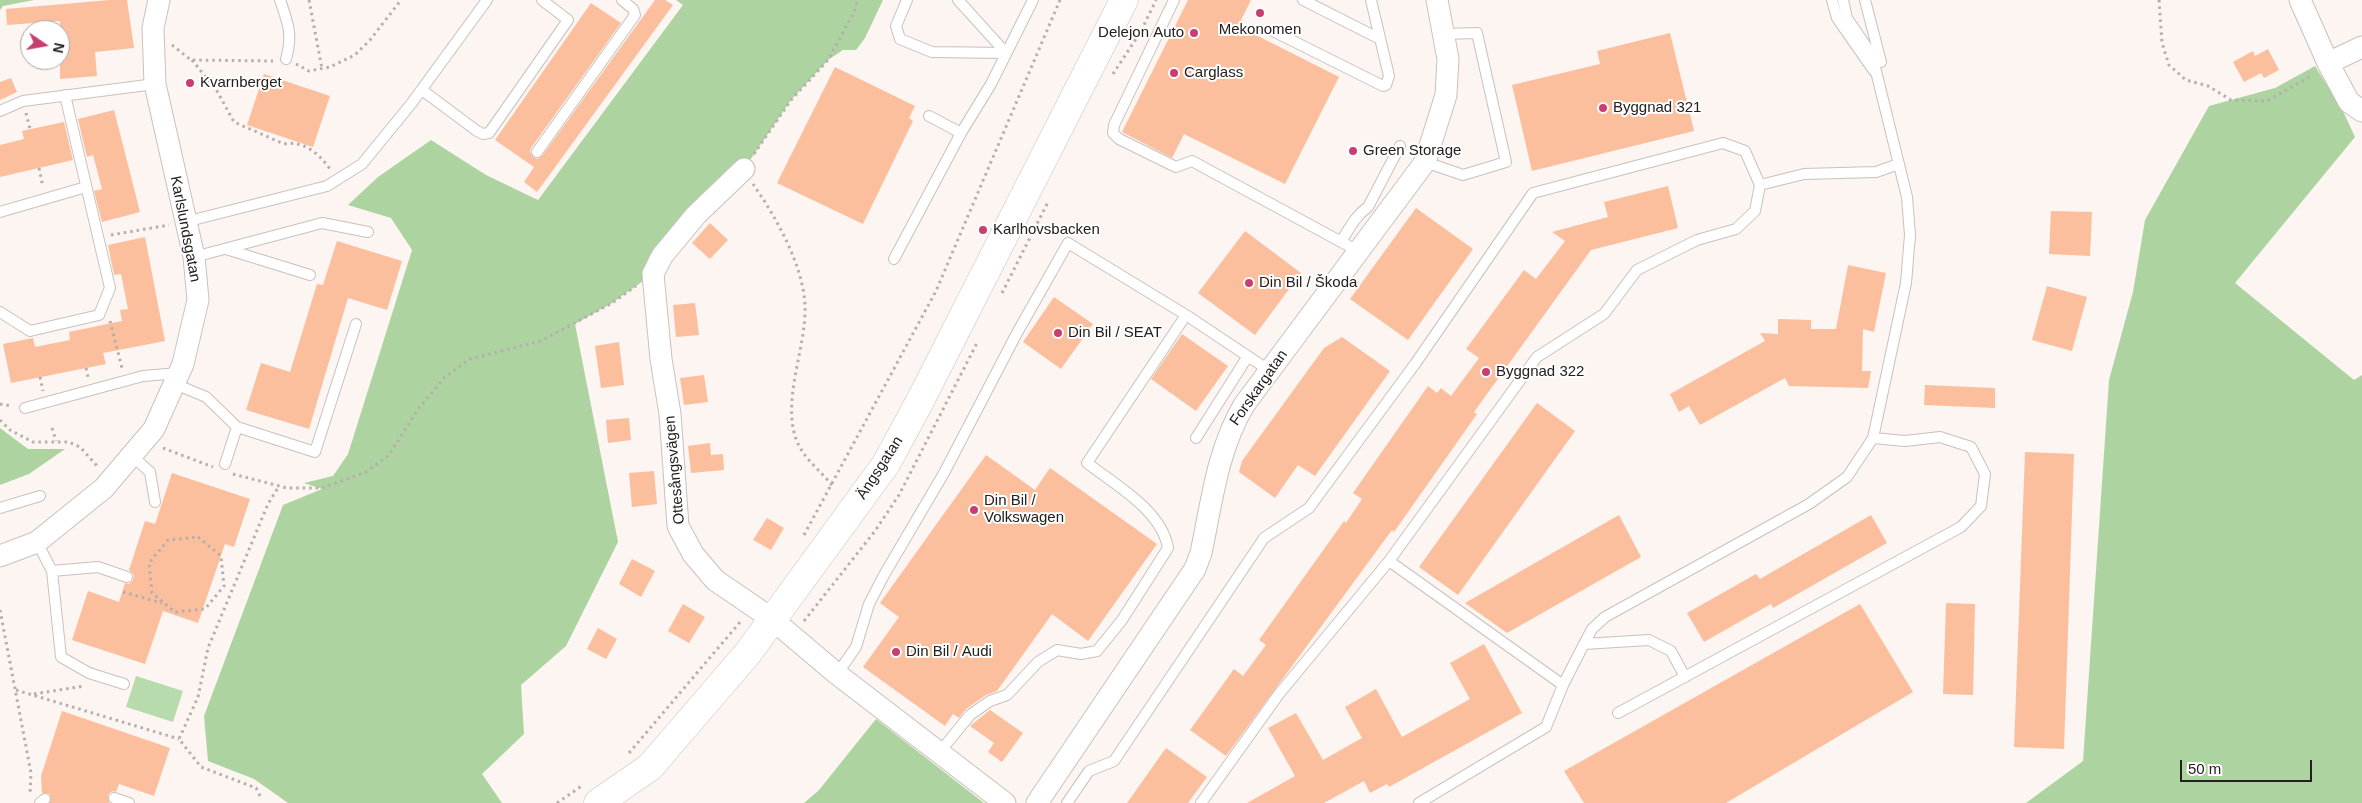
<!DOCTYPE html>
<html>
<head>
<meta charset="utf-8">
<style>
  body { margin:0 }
  #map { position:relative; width:2362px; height:803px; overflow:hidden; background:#fcf5f1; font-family:Arial,sans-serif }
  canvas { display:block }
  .north { position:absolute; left:20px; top:20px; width:50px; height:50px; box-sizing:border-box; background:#fff; border:1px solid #a7a6a5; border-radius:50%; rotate:102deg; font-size:14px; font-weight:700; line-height:20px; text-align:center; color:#23201f }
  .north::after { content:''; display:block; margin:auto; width:18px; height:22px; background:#c93d71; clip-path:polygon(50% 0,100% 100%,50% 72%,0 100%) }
  .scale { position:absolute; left:2180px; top:760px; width:132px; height:22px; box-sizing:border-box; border:2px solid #23201f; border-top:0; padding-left:6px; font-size:15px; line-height:18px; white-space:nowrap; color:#23201f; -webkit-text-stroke:4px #fff; paint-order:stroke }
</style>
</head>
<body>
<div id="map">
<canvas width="2362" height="803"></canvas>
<div class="north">N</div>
<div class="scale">50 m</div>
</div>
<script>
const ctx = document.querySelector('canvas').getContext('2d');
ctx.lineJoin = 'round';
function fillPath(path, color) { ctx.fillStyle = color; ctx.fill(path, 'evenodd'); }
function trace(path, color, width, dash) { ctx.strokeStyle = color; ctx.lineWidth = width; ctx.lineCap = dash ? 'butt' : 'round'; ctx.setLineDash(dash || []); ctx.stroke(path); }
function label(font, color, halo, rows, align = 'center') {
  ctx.font = font + ' Arial,sans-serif'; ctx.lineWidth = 4; ctx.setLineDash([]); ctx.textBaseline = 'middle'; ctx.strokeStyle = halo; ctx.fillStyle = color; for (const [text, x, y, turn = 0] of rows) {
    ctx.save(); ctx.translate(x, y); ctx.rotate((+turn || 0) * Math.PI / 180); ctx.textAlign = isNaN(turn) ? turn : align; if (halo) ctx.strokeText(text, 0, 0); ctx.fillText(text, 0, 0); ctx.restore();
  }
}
fillPath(new Path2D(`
  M136 676 183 691 173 722 126 707Z`), '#b8dbad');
fillPath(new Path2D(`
  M0 0H34L3 6 0 10Z
  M676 0H883L865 38 856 50H843L828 60 791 100 744 169 653 274 612 303 575 324 618 542 566 646 521 685 524 734 482 774 502 803H288L254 779 208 761 204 716 283 505 322 489 304 483 333 476 348 454 412 250 391 218 348 205 378 177 431 140 486 175 538 200 683 5Z
  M2315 66 2342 109 2355 137 2235 283 2354 380 2362 375V803H2026L2083 761 2109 380 2133 292 2145 220 2209 106 2275 88Z
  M0 428 28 449H65L29 474 0 485Z
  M876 719 984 803H804L819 790Z`), '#add4a0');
fillPath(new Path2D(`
  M110 0H127L134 48 95 52 97 76 60 79V21L7 25 6 9Z
  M655 0H665L673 5 537 192 524 182 534 167 495 140 591 3 621 23 531 148 530 152 533 157 537 159 542 156Z
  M1188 0H1251L1238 26 1339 77 1285 184 1184 134 1172 158 1122 132Z
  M1670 33 1694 131 1532 171 1512 85 1600 64 1597 51Z
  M2268 49 2279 70 2264 78 2261 73 2244 82 2233 62 2253 51 2255 56Z
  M835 67 915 106 909 118 913 121 863 224 777 183Z
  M264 74 330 96 313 147 247 125Z
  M11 78 17 92 0 100V82Z
  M114 110 140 212 102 222 94 191 102 189 93 155 87 157 78 119Z
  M64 122 73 160 0 177V145L24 139 22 131Z
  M1668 186 1678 228 1591 250 1474 412 1477 414 1394 532 1392 530 1226 756 1190 730 1234 669 1243 676 1266 645 1259 640 1344 521 1346 523 1362 499 1353 493 1428 386 1437 393 1441 388 1451 396 1479 358 1466 349 1524 270 1536 279 1565 241 1552 232 1608 217 1604 202Z
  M1416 208 1473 249 1408 340 1350 299Z
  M2051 211 2092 212 2090 256 2049 254Z
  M710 223 728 240 710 259 692 243Z
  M1245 231 1301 273 1255 335 1198 293Z
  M145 237 165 341 103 353 106 364 11 383 3 344 33 338 35 347 70 340 69 332 122 321 120 310 128 309 121 274 114 275 108 245Z
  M337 241 402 261 387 310 348 298 309 429 246 410 261 363 290 372 317 284 323 285Z
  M1848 265 1886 273 1874 332 1863 329 1862 371H1871L1868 388 1789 386 1785 378 1700 425 1689 406 1679 412 1670 394 1765 341 1760 333 1778 334V319L1811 320V329H1836Z
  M2047 286 2087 297 2072 351 2032 340Z
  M1054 297 1093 324 1061 369 1023 342Z
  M695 303 699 335 676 337 673 305Z
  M1182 334 1228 366 1196 411 1151 379Z
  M1342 337 1390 371 1315 476 1298 465 1275 498 1239 472 1242 461 1324 348Z
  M619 342 624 385 601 388 595 346Z
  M704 375 708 402 684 405 680 378Z
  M1925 385 1995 388V408L1924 405Z
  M1537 403 1575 431 1458 595 1419 567Z
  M629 418 631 440 608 443 606 420Z
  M710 443 711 455 723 454 724 470 691 473 688 446Z
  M2025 452 2074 454 2064 749 2014 747Z
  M986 455 1035 490 1050 468 1157 544 1088 641 1052 614 997 691 986 695 966 709 959 718 953 714 945 726 863 667 899 617 880 603Z
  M654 471 657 504 632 507 629 473Z
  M172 473 250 499 234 547 225 544 198 623 163 611 145 664 72 640 88 591 119 602 125 583 129 584 133 580 134 575 129 570 145 521 155 524Z
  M1619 515 1641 557 1507 633 1465 603Z
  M1871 515 1887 543 1773 608 1771 604 1704 642 1687 613 1756 574 1760 579Z
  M767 518 784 528 771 550 753 540Z
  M632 559 655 571 641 597 619 584Z
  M1946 603 1975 604 1973 695 1943 694Z
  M683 604 705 617 689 643 668 631Z
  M1860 604 1913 692 1726 803H1584L1564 771Z
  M598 628 617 639 606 659 587 649Z
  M1484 644 1522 713 1389 787 1387 784 1370 793 1364 781 1324 803H1247L1295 776 1268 728 1296 713 1323 760 1362 738 1345 707 1376 689 1402 737 1470 699 1450 663Z
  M990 710 1023 733 1002 762 988 752 994 743 970 726Z
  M62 711 170 748 154 796 119 784 116 792 112 791 108 795 109 803H50V794L42 793 41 776Z
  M1166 748 1207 777 1188 803H1127Z`), '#fcbf9e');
const lane = new Path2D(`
  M280 0C288 23 293 35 286 59
  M907 0 896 26 900 39 932 52 1006 53
  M958 0 1006 53
  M1174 0 1114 125 1113 133 1119 139 1176 167 1192 161 1358 251
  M1303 0 1380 39
  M1832 0 1837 18 1874 71
  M1865 0 1881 62
  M1273 31 1383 86 1386 85 1389 76 1371 0
  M422 90 477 131 483 134 489 133 568 20 542 0
  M0 111 23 101 155 84
  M929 116 961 133 991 84 1033 0
  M537 152 635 15 633 9 622 0
  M1425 162 1463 175 1506 162 1477 33 1444 34
  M0 212 86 187
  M185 222 327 186 362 164 411 104 487 0
  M1341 242C1349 229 1355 216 1368 207L1400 146
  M226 249 310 275
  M194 257 322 223 368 232
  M894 259 961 133
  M0 312 30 331 99 315 110 288 65 95
  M175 384 206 397 237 427 315 452 356 324
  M25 408 143 376 179 373
  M1196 438 1248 356
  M132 456 150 472 155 502
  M225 464 237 427
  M0 508 40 496
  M37 542 52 571 61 657 89 673 124 684
  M1389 561 1563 685
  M52 571 98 567 127 577
  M1584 644 1649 640 1671 651 1685 677
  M837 674 856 647 869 604 884 575 944 473 1017 333 1068 243 1186 315 1270 371
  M1618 713 1961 527 1981 506 1985 474 1971 447 1940 437 1905 441 1873 438
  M939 753 970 715 990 701 1007 695 1038 662 1057 650 1081 654 1097 651 1122 620 1168 548C1162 511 1116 485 1087 463L1186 315
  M114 798 129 803
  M40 803 45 799
  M1067 803 1089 771 1114 761 1264 538 1309 508 1415 364 1533 193 1723 143 1745 151 1760 185 1804 174 1876 172 1899 164
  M1201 803 1279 694 1389 561 1537 357 1604 314 1637 270 1697 240 1736 229 1755 211 1760 185
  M1419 803 1546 727 1563 685 1584 644 1592 629 1605 617 1809 504 1847 477 1873 438 1906 283 1910 235 1907 197 1872 55 1847 18 1843 0`);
const street = new Path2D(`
  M2300 0 2328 63 2349 102 2362 111
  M2328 63 2362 47
  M744 169 696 215 662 256 653 274 661 359 670 414 678 526 693 554 715 580 772 619 837 674 1005 803
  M0 556 37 542 104 488 154 429 183 364 198 300 194 257 155 84 153 28 159 0
  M1037 803 1195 569 1201 553C1212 501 1217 451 1244 405L1425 162 1446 95 1448 59 1437 0`);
const secondary = new Path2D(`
  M598 803 650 767 748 653 886 464 920 401 1124 0`);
trace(lane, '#c8c1bd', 12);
trace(street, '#c8c1bd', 23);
trace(secondary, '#c8c1bd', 29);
trace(new Path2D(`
  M309 0 322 69
  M2159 0 2162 43 2169 65 2186 80 2208 86 2231 100 2267 101 2313 75
  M172 45 191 60 273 61
  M192 60 217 91 234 122 284 144C304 140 319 154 330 169
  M296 64 309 71 330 67 355 55 370 40 401 0
  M1113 74 1141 31 1156 0
  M26 113 30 129
  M754 154 791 100 828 60 853 14 858 0
  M39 168 43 187
  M753 184C776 217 803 265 805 305 807 351 776 410 802 451 810 463 823 474 832 485
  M111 235 169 225
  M1002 293 1048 202
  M110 321 122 368
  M86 368 88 377
  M40 377 43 391
  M0 404 12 406
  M0 420 10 430 33 442H69L80 447 98 467
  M52 428 56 441
  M163 448 213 467
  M233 474 287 488H322L366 472 389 455 419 408 445 377 470 359 541 341 612 303 636 286
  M804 535 936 291 1060 0
  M198 537 221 556 224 586 205 609 175 612 152 593 149 563 168 540Z
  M123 592 162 603
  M0 610 31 773 30 793
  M804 621 875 531 899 495 977 343
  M16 690 179 739
  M34 694 84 686
  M629 753 741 621
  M260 796 256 788 201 767 179 739 198 697 208 648 268 504 279 486
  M557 803 583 785`), '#b5afac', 3, [2.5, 4]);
trace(lane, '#fff', 10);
trace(street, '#fff', 21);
trace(secondary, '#fff', 28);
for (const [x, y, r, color] of [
  [1260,13,5,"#c93d71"],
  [1194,33,5,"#c93d71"],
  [1174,73,5,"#c93d71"],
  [190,83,5,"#c93d71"],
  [1603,108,5,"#c93d71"],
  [1353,151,5,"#c93d71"],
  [983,230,5,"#c93d71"],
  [1249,283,5,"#c93d71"],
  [1058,333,5,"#c93d71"],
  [1486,372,5,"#c93d71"],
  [974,510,5,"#c93d71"],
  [896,652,5,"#c93d71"]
]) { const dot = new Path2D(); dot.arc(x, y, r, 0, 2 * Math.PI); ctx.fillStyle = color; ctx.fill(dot); trace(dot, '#fff', 2); }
label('15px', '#23201f', '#fff', [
  ["Mekonomen",1260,30,"center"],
  ["Delejon Auto",1184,33,"right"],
  ["Carglass",1184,73],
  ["Kvarnberget",200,83],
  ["Byggnad 321",1613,108],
  ["Green Storage",1363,151],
  ["Karlhovsbacken",993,230],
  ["Din Bil / Škoda",1259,283],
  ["Din Bil / SEAT",1068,333],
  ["Byggnad 322",1496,372],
  ["Din Bil /",984,501],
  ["Volkswagen",984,518],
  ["Din Bil / Audi",906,652]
], 'left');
label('15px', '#23201f', '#fff', [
  ["Karlslundsgatan",185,229,79],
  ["Forskargatan",1259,388,-55],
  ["Ängsgatan",880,468,-57],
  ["Ottesångsvägen",675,470,-95]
]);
</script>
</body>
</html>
